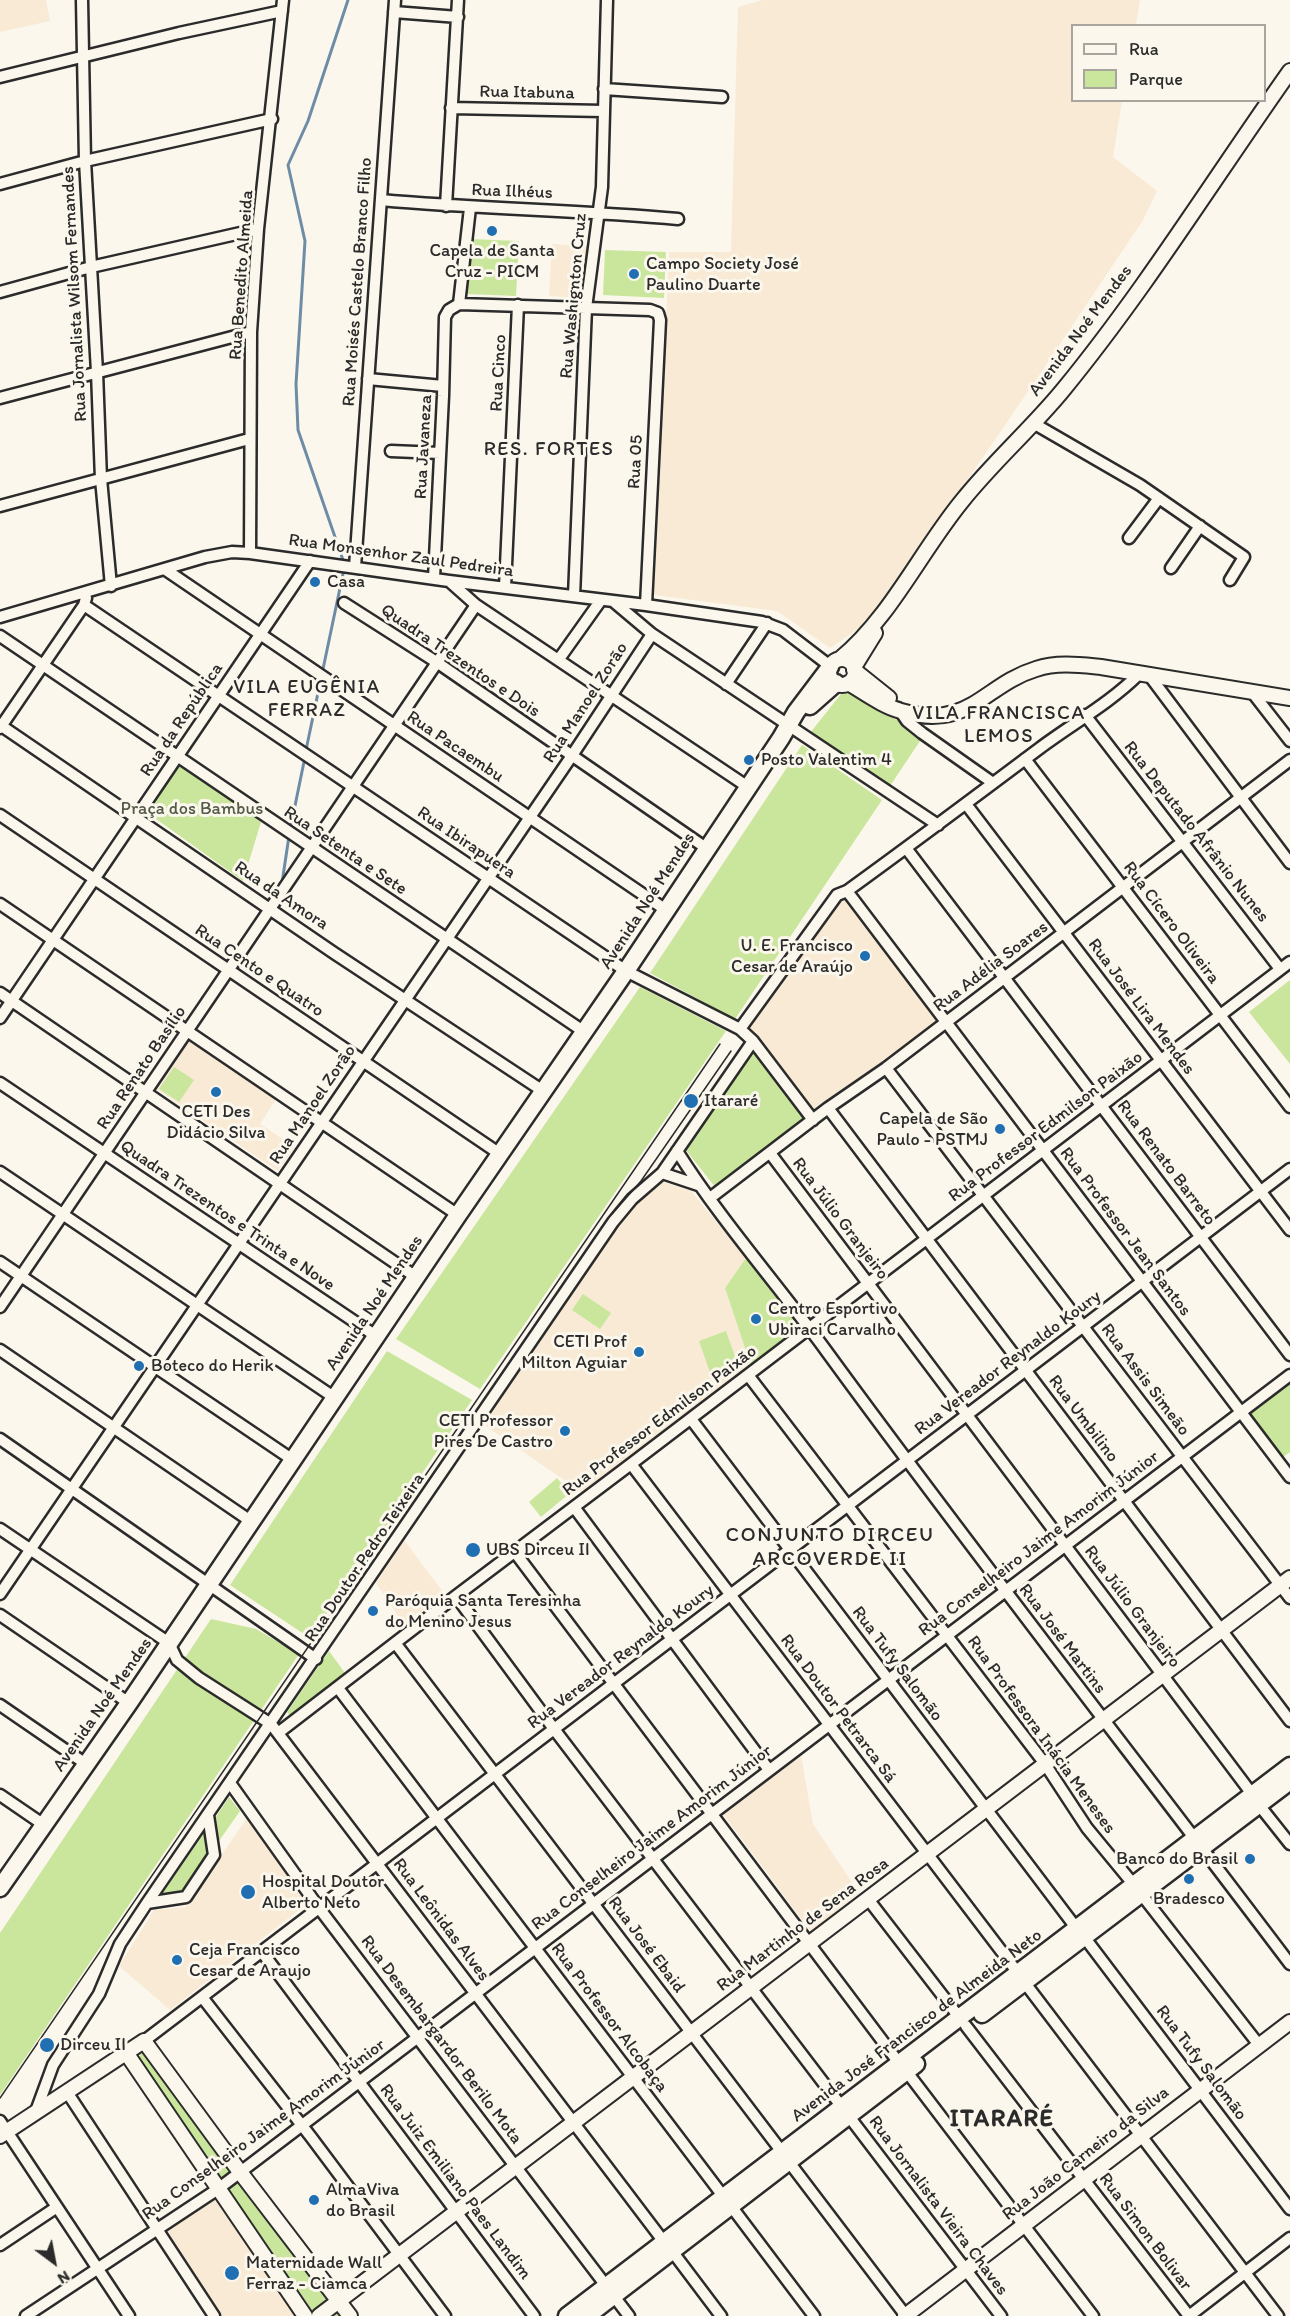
<!DOCTYPE html>
<html>
<head>
<meta charset="utf-8">
<style>
  body { margin:0 }
  #map { position:relative; width:1290px; height:2316px; overflow:hidden; background:#fbf7ec; font-family:Itim,sans-serif }
  canvas { display:block }
  .legend { position:absolute; left:1071px; top:24px; width:195px; height:78px; box-sizing:border-box; background:#fbf7ec; border:2px solid #a8a59f; margin:0; padding:8px 10px; list-style:none; font-size:18px; color:#2b2b2b }
  .legend li { display:flex; align-items:center; gap:12px; height:30px }
  .legend b { width:30px; border:2px solid #a8a59f }
  .north { position:absolute; left:24px; top:2232px; width:60px; height:60px; -webkit-text-stroke:4px #fbf7ec; paint-order:stroke; rotate:148deg; font-size:16px; font-weight:700; line-height:24px; text-align:center; color:#2b2b2b }
  .north::after { content:''; display:block; margin:auto; width:21px; height:27px; background:#2b2b2b; clip-path:polygon(50% 0,100% 100%,50% 72%,0 100%) }
</style>
</head>
<body>
<div id="map">
<canvas width="1290" height="2316"></canvas>
<ul class="legend">
<li><b style="height:8px;background:#fbf7ec"></b>Rua</li>
<li><b style="height:16px;background:#cae69d"></b>Parque</li>
</ul>
<div class="north">N</div>
</div>
<script>
const ctx = document.querySelector('canvas').getContext('2d');
ctx.lineJoin = 'round';
function fillPath(path, color) { ctx.fillStyle = color; ctx.fill(path, 'evenodd'); }
function trace(path, color, width, dash) { ctx.strokeStyle = color; ctx.lineWidth = width; ctx.lineCap = dash ? 'butt' : 'round'; ctx.setLineDash(dash || []); ctx.stroke(path); }
function label(font, color, halo, rows, align = 'center') {
  ctx.font = font + ' Itim,sans-serif'; ctx.lineWidth = 6; ctx.setLineDash([]); ctx.textBaseline = 'middle'; ctx.strokeStyle = halo; ctx.fillStyle = color; for (const [text, x, y, turn = 0] of rows) {
    ctx.save(); ctx.translate(x, y); ctx.rotate((+turn || 0) * Math.PI / 180); ctx.textAlign = isNaN(turn) ? turn : align; if (halo) ctx.strokeText(text, 0, 0); ctx.fillText(text, 0, 0); ctx.restore();
  }
}
fillPath(new Path2D(`
  M0 0H46L50 21 0 32Z
  M762 0H1140L1136 25 1072 26V100L1122 101 1113 157 1157 191 1143 220 1040 374 911 562 864 625 830 648 777 611 654 595 669 252H731L738 7Z
  M552 244 587 246 584 298 549 296Z
  M847 891 946 1022 813 1120 740 1029 826 909Z
  M189 1038 278 1096 260 1124 295 1147 278 1171 155 1088Z
  M663 1182 691 1191 746 1258 725 1288 751 1366 583 1493 483 1424 631 1207 655 1185Z
  M404 1540 446 1596 406 1628 376 1583Z
  M801 1755 813 1824 859 1893 811 1932 723 1814Z
  M247 1818 308 1903 170 2010 119 1966 154 1910 186 1907Z
  M218 2195 298 2316H222L166 2230Z`), '#f8ead5');
fillPath(new Path2D(`
  M470 239 519 241 516 296 467 294Z
  M605 250 666 252 664 298 603 295Z
  M854 690 922 738 890 786 810 733 841 694Z
  M802 745 882 800 735 1019 650 973Z
  M179 763 261 822 243 881 149 814Z
  M1290 980V1064L1249 1012Z
  M640 987 726 1031 480 1389 396 1339Z
  M752 1050 806 1120 716 1188 685 1149Z
  M174 1067 194 1080 179 1102 159 1089Z
  M746 1258 799 1328 751 1366 725 1288Z
  M583 1294 611 1313 600 1329 572 1310Z
  M726 1331 740 1371 713 1381 699 1341Z
  M387 1351 472 1400 310 1638 230 1585Z
  M1290 1380V1452L1283 1457 1249 1411Z
  M557 1478 570 1493 541 1517 529 1502Z
  M211 1619 256 1629 299 1654 0 2095V1933Z
  M329 1651 345 1673 290 1716 287 1712Z
  M229 1797 240 1811 219 1841 216 1817Z
  M204 1833 209 1856 186 1890 162 1894Z
  M147 2050 344 2316H309L135 2059Z`), '#cae69d');
trace(new Path2D(`
  M344 563 298 430 296 384 305 241 288 165 308 121 348 0
  M306 750 344 569
  M290 830 305 757
  M282 883 289 836`), '#6e8ca5', 3);
const minor = new Path2D(`
  M82 0 85 161 97 372 101 479 111 586
  M394 12 458 17
  M0 77 179 33 282 11
  M604 89 722 97
  M451 108 603 111
  M0 184 85 161 272 119
  M381 200C480 209 579 210 678 219
  M446 206 458 0
  M0 292 91 267 258 229
  M459 304 470 208
  M368 379 443 386
  M0 398 251 332
  M1033 423 1140 485 1244 557 1230 580
  M391 451 440 453
  M0 506 249 439
  M1129 538 1159 498
  M250 553 251 332 258 229 283 0
  M355 567 395 0
  M1171 568 1200 526
  M166 570 666 910
  M434 578 443 396 445 317 449 310 459 304 650 310 658 313 660 320 646 605
  M449 581 476 605 748 787
  M505 587 518 305
  M574 596 586 308 602 187 607 0
  M614 602 652 634 938 825
  M344 603 438 663 706 848
  M84 605 626 971 740 1029 753 1041 813 1120
  M0 617 205 557 232 552 250 553 449 581 646 605 762 622 783 630 830 666
  M0 636 583 1031
  M559 659 601 600
  M1149 675 1290 863
  M726 684 767 623
  M1252 692 1290 741
  M898 708 907 721 922 733 993 783
  M1085 715 1280 969
  M0 725 334 953 543 1091
  M0 728 84 605 86 598
  M1025 759 1290 1107
  M966 804 1290 1230
  M0 815 500 1154
  M906 848 1290 1355
  M847 891 1290 1477
  M0 904 458 1215
  M0 993 416 1277
  M0 1018 310 561
  M740 1029 837 895 847 891C912 844 976 796 1040 748 1072 724 1110 703 1139 674
  M886 1068 1290 1598
  M0 1083 376 1336
  M828 1108 1290 1721
  M677 1151C722 1222 778 1285 827 1352 978 1559 1136 1760 1290 1964
  M770 1153 1252 1794
  M0 1172 335 1398
  M662 1173 698 1185
  M710 1198 828 1108 886 1068 1290 760
  M0 1262 293 1460
  M0 1307 476 605
  M0 1350 252 1522
  M748 1375 1045 1764 1087 1828 1134 1885
  M691 1419 1077 1929
  M0 1439 316 1659
  M631 1464 1018 1973
  M574 1507 769 1770
  M0 1529 169 1643 177 1660 199 1678 271 1724 664 2242
  M514 1551 899 2063
  M0 1594 571 757 652 634
  M456 1596 554 1729 1001 2316
  M0 1615 129 1703
  M396 1644 782 2152
  M338 1688 723 2196
  M0 1705 86 1764
  M278 1733 456 1596 631 1464 1290 962
  M230 1783 319 1908 629 2316
  M0 1795 44 1825
  M1259 1805 1290 1844
  M1142 1895 1259 2045
  M868 1899 959 2017
  M147 1903 186 1897 214 1855 208 1815
  M1085 1938 1290 2209
  M262 1952 534 2316
  M1025 1983 1278 2316
  M202 1997 311 2137 445 2316
  M966 2026 1189 2316
  M144 2041 1290 1169
  M907 2072 1093 2316
  M67 2092 214 2316
  M35 2114 53 2065 99 1994 120 1944 147 1903 613 1222 632 1199 662 1173 753 1041
  M0 2121 129 2316
  M789 2162 906 2316
  M731 2206 814 2316
  M0 2245 57 2207
  M672 2251 721 2316
  M26 2316 218 2189 1290 1375
  M1189 2316 1290 2238`);
const tertiary = new Path2D(`
  M840 659C890 618 921 551 962 501 993 462 1031 429 1063 390 1145 290 1215 177 1290 71
  M829 672a13 13 0 1 1 26 0a13 13 0 1 1-26 0Z
  M854 667 875 633
  M854 670 889 698
  M848 683C864 692 882 706 901 711 970 731 983 685 1036 669 1057 662 1080 665 1101 667L1290 698
  M127 2054 305 2316
  M0 2136 144 2041 240 2172 350 2316
  M319 2316 1290 1578
  M905 2316 1290 2022`);
const secondary = new Path2D(`
  M810 706 836 683
  M0 1888 129 1703 458 1215 626 971 781 738 796 712 830 667
  M982 2014 1290 1781
  M567 2316 1290 1766
  M587 2316 916 2064`);
trace(minor, '#2b2b2b', 15);
trace(tertiary, '#2b2b2b', 18);
trace(secondary, '#2b2b2b', 21);
trace(minor, '#fbf7ec', 10);
trace(tertiary, '#fbf7ec', 14);
trace(secondary, '#fbf7ec', 16);
trace(new Path2D(`
  M612 1214 641 1181 731 1051
  M0 2098 720 1044`), '#2b2b2b', 1.5);
for (const [x, y, r, color] of [
  [492,231,6,"#1f6fb2"],
  [634,274,6,"#1f6fb2"],
  [315,582,6,"#1f6fb2"],
  [749,760,6,"#1f6fb2"],
  [865,956,6,"#1f6fb2"],
  [216,1092,6,"#1f6fb2"],
  [691,1101,8,"#1f6fb2"],
  [1000,1129,6,"#1f6fb2"],
  [756,1319,6,"#1f6fb2"],
  [639,1352,6,"#1f6fb2"],
  [139,1366,6,"#1f6fb2"],
  [565,1431,6,"#1f6fb2"],
  [473,1550,8,"#1f6fb2"],
  [373,1611,6,"#1f6fb2"],
  [1250,1859,6,"#1f6fb2"],
  [1189,1879,6,"#1f6fb2"],
  [248,1892,8,"#1f6fb2"],
  [177,1960,6,"#1f6fb2"],
  [47,2045,8,"#1f6fb2"],
  [314,2200,6,"#1f6fb2"],
  [232,2273,8,"#1f6fb2"]
]) { const dot = new Path2D(); dot.arc(x, y, r, 0, 2 * Math.PI); ctx.fillStyle = color; ctx.fill(dot); trace(dot, '#fbf7ec', 2); }
label('18px', '#2b2b2b', '#fbf7ec', [
  ["Rua Itabuna",527,93,1],
  ["Rua Ilhéus",512,192,2],
  ["Rua Benedito Almeida",242,275,-86],
  ["Rua Moisés Castelo Branco Filho",358,282,-86],
  ["Rua Jornalista Wilsom Fernandes",75,294,-93],
  ["Rua Washignton Cruz",574,296,-85],
  ["Avenida Noé Mendes",1081,331,-53],
  ["Rua Cinco",499,373,-87],
  ["Rua Javaneza",424,447,-87],
  ["Rua 05",636,462,-87],
  ["Rua Monsenhor Zaul Pedreira",401,556,8],
  ["Quadra Trezentos e Dois",460,661,34],
  ["Rua Manoel Zorão",586,703,-57],
  ["Rua da República",182,720,-56],
  ["Rua Pacaembu",455,747,34],
  ["Rua Deputado Afrânio Nunes",1196,832,52],
  ["Rua Ibirapuera",466,843,34],
  ["Rua Setenta e Sete",345,851,34],
  ["Rua da Amora",281,896,34],
  ["Avenida Noé Mendes",648,901,-57],
  ["Rua Cícero Oliveira",1171,923,53],
  ["Rua Adélia Soares",991,967,-37],
  ["Rua Cento e Quatro",259,971,34],
  ["Rua José Lira Mendes",1141,1007,53],
  ["Rua Renato Basílio",142,1068,-56],
  ["Rua Manoel Zorão",313,1105,-56],
  ["Rua Professor Edmilson Paixão",1046,1127,-37],
  ["Rua Renato Barreto",1166,1163,53],
  ["Quadra Trezentos e Trinta e Nove",227,1216,34],
  ["Rua Júlio Granjeiro",840,1219,53],
  ["Rua Professor Jean Santos",1125,1232,53],
  ["Avenida Noé Mendes",375,1303,-56],
  ["Rua Vereador Reynaldo Koury",1008,1363,-37],
  ["Rua Assis Simeão",1145,1380,53],
  ["Rua Umbilino",1083,1419,53],
  ["Rua Professor Edmilson Paixão",660,1421,-37],
  ["Rua Conselheiro Jaime Amorim Júnior",1039,1544,-37],
  ["Rua Doutor Pedro Teixeira",365,1558,-56],
  ["Rua Júlio Granjeiro",1132,1607,53],
  ["Rua José Martins",1062,1639,53],
  ["Rua Vereador Reynaldo Koury",621,1657,-37],
  ["Rua Tufy Salomão",897,1664,53],
  ["Avenida Noé Mendes",103,1705,-55],
  ["Rua Doutor Petrarca Sá",838,1709,53],
  ["Rua Professora Inácia Meneses",1041,1735,54],
  ["Rua Conselheiro Jaime Amorim Júnior",652,1838,-37],
  ["Rua Leônidas Alves",441,1920,53],
  ["Rua Martinho de Sena Rosa",803,1925,-37],
  ["Rua José Ebaid",646,1945,53],
  ["Rua Professor Alcobaça",609,2018,53],
  ["Avenida José Francisco de Almeida Neto",917,2026,-37],
  ["Rua Desembargardor Berilo Mota",441,2040,53],
  ["Rua Tufy Salomão",1201,2063,53],
  ["Rua Conselheiro Jaime Amorim Júnior",264,2130,-36],
  ["Rua João Carneiro da Silva",1086,2154,-38],
  ["Rua Juiz Emiliano Paes Landim",455,2182,53],
  ["Rua Jornalista Vieira Chaves",938,2206,53],
  ["Rua Simon Bolivar",1145,2232,53]
]);
label('18px', '#2b2b2b', '#fbf7ec', [
  ["Capela de Santa",492,251,"center"],
  ["Cruz - PICM",492,272,"center"],
  ["Campo Society José",646,264],
  ["Paulino Duarte",646,285],
  ["Casa",327,582],
  ["Posto Valentim 4",761,760],
  ["U. E. Francisco",853,946,"right"],
  ["Cesar de Araújo",853,967,"right"],
  ["Itararé",704,1101],
  ["CETI Des",216,1112,"center"],
  ["Didácio Silva",216,1133,"center"],
  ["Capela de São",988,1119,"right"],
  ["Paulo - PSTMJ",988,1140,"right"],
  ["Centro Esportivo",768,1309],
  ["Ubiraci Carvalho",768,1330],
  ["CETI Prof",627,1342,"right"],
  ["Milton Aguiar",627,1363,"right"],
  ["Boteco do Herik",151,1366],
  ["CETI Professor",553,1421,"right"],
  ["Pires De Castro",553,1442,"right"],
  ["UBS Dirceu II",486,1550],
  ["Paróquia Santa Teresinha",385,1601],
  ["do Menino Jesus",385,1622],
  ["Banco do Brasil",1238,1859,"right"],
  ["Hospital Doutor",262,1882],
  ["Alberto Neto",262,1903],
  ["Bradesco",1189,1899,"center"],
  ["Ceja Francisco",189,1950],
  ["Cesar de Araujo",189,1971],
  ["Dirceu II",60,2045],
  ["AlmaViva",326,2190],
  ["do Brasil",326,2211],
  ["Maternidade Wall",246,2263],
  ["Ferraz - Ciamca",246,2284]
], 'left');
label('18px', '#535a48', '#fbf7ec', [
  ["Praça dos Bambus",192,809]
]);
ctx.letterSpacing = '1.5px';
label('20px', '#2b2b2b', '#fbf7ec', [
  ["RES. FORTES",549,450],
  ["VILA EUGÊNIA",307,688],
  ["FERRAZ",307,711],
  ["VILA FRANCISCA",999,714],
  ["LEMOS",999,737]
]);
ctx.letterSpacing = '0px';
ctx.letterSpacing = '1.5px';
label('21px', '#2b2b2b', '#fbf7ec', [
  ["CONJUNTO DIRCEU",830,1536],
  ["ARCOVERDE II",830,1560]
]);
ctx.letterSpacing = '0px';
ctx.letterSpacing = '1.5px';
label('bold 24px', '#2b2b2b', '#fbf7ec', [
  ["ITARARÉ",1002,2120]
]);
ctx.letterSpacing = '0px';
</script>
</body>
</html>
